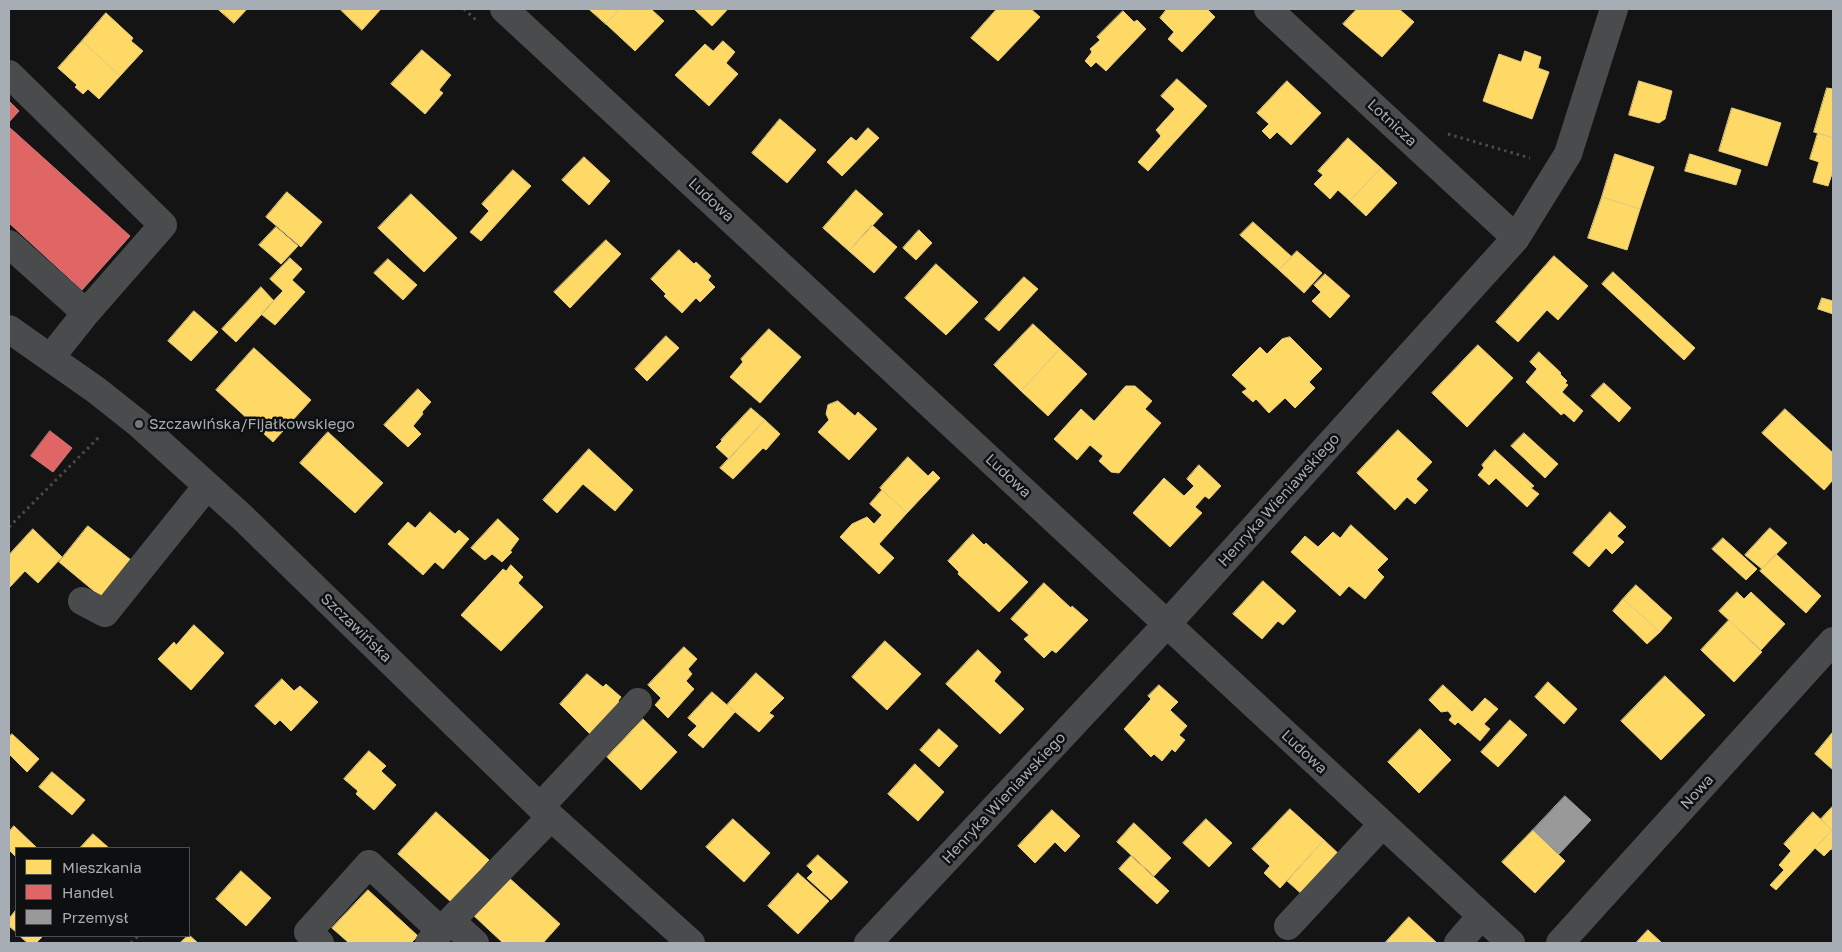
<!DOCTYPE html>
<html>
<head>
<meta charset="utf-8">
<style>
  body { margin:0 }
  #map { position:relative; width:1842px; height:952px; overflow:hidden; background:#141414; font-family:"Golos Text",sans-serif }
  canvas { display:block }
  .frame { position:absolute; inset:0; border:10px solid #a6adb4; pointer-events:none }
  .legend { position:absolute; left:15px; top:847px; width:175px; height:90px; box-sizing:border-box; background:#0e0f10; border:1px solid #4b4e52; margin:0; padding:6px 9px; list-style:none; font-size:15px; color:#a6adb4 }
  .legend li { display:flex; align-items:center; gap:10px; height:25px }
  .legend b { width:25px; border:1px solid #4b4e52 }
</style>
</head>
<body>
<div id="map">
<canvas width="1842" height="952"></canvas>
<div class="frame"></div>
<ul class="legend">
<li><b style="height:14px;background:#ffd966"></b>Mieszkania</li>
<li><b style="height:14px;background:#e06666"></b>Handel</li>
<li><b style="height:14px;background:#999"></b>Przemysł</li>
</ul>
</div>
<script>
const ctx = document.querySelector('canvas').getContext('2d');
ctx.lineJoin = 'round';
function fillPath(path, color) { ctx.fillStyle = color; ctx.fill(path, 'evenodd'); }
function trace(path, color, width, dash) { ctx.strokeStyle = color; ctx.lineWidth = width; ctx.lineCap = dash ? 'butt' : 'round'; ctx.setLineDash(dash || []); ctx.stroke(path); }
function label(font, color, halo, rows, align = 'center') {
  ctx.font = font + ' "Golos Text",sans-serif'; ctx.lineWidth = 5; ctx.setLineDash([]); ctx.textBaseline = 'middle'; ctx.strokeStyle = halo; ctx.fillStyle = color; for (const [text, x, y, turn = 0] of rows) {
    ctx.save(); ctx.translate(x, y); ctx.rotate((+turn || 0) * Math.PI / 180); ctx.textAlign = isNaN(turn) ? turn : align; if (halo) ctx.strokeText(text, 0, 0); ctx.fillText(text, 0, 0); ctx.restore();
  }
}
const homes = new Path2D(`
  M218 9H247L234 23Z
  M340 9H381L362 30Z
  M589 9H620L606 24Z
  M620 9H651L664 21 635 51 606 24Z
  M696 9H728L712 26 695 10Z
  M997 9H1031L1040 17 998 61 971 38Z
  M1167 9H1207L1215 17 1182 52 1168 39 1174 32 1160 18Z
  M1357 9H1399L1414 22 1382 57 1343 24Z
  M1123 11 1134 22 1137 20 1146 29 1106 71 1096 62 1091 67 1085 61 1092 52 1090 49 1100 40 1097 37Z
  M106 13 133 38 131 41 143 51 120 76 82 41Z
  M82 41 120 76 99 99 88 89 83 94 75 87 77 85 58 68Z
  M723 41 735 52 726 63 738 74 709 106 675 75 705 44 713 51Z
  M422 50 451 75 439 90 443 93 425 114 391 84Z
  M1525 51 1541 57 1538 68 1549 72 1532 119 1483 101 1499 54 1521 62Z
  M1177 79 1207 106 1148 171 1138 162 1161 136 1156 130 1175 109 1161 96Z
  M1287 81 1321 113 1291 145 1277 132 1270 139 1262 131 1269 124 1257 113Z
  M1639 81 1672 91 1665 119 1659 123 1629 115Z
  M1827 88 1833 89V138L1814 132Z
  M1732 108 1781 123 1767 166 1719 151Z
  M780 119 816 150 787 183 752 153Z
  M868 128 879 138 842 176 827 162 851 137 856 141Z
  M1818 133 1833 138V171L1828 186 1813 182 1819 162 1810 159Z
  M1348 138 1381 168 1350 201 1338 190 1330 199 1314 184 1323 175 1318 171Z
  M1615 154 1654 167 1640 209 1602 197Z
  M1690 154 1741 170 1736 185 1685 171Z
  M584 157 610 181 589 205 562 180Z
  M1381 168 1397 183 1366 216 1350 201Z
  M513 170 531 186 481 241 470 232 489 211 482 204Z
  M856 190 883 214 849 251 823 228Z
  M287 192 322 222 301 247 266 217Z
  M411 194 457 238 424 272 378 228Z
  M1602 197 1640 209 1627 250 1588 238Z
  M1253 222 1292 257 1279 270 1240 235Z
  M872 225 897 247 874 273 849 251Z
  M276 227 298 246 281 264 259 245Z
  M919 230 932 243 916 260 903 248Z
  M606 240 621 254 570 308 554 292Z
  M679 250 694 264 696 262 711 276 708 280 715 287 700 302 696 298 682 313 664 296 666 294 651 279Z
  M1297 251 1322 273 1304 293 1279 270Z
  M1554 256 1588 286 1558 320 1547 310 1518 342 1496 322Z
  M290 258 302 269 292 280 305 292 275 325 261 314 283 291 270 279Z
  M388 259 417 285 403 300 374 273Z
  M936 264 978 302 946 335 905 298Z
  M1613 272 1695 348 1684 360 1602 284Z
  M1325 274 1350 296 1330 318 1312 301 1321 292 1314 285Z
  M1024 277 1038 289 999 331 985 319Z
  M261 287 274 301 236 342 222 329Z
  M1822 298 1833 301V314L1818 309Z
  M194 311 218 332 191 361 168 341Z
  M1033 324 1060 349 1021 391 994 365Z
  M769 329 801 357 760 403 730 377 743 362 741 359Z
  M666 336 679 348 647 381 635 369Z
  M1290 337 1322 369 1309 382 1315 388 1295 408 1285 398 1269 413 1256 399 1253 402 1242 392 1247 389 1232 375 1260 347 1267 354 1282 339Z
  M1478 345 1513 378 1467 427 1432 393Z
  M254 348 311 400 273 442 216 390Z
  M1060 349 1087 374 1048 416 1021 391Z
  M1539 352 1561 373 1560 374 1567 381 1565 383 1568 385 1562 392 1583 411 1574 422 1564 413 1561 415 1526 382 1537 369 1530 362Z
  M1604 383 1631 408 1619 422 1591 396Z
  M1126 386H1135L1152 401 1145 409 1161 423 1119 473 1111 472 1099 461 1103 456 1090 445 1077 460 1054 439 1081 409 1094 421Z
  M418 389 431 402 422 412 423 414 413 426 421 434 408 447 384 425Z
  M838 401 855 416 858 412 877 429 849 460 818 432 829 420 826 414 828 405Z
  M751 408 765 420 729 459 716 447 722 441 721 440Z
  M1785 409 1833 453V480L1824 490 1762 433Z
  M765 420 780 434 766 450 763 448 733 479 720 468Z
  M1398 430 1432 462 1416 479 1428 490 1415 504 1407 497 1395 510 1357 473Z
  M328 432 383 483 355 513 300 463Z
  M1524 433 1558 464 1545 478 1511 446Z
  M589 449 633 490 615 511 583 484 557 513 543 500Z
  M1495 450 1534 486 1531 488 1539 494 1527 507 1496 478 1489 485 1478 475 1484 468 1482 465Z
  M908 457 928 476 933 471 940 478 907 513 880 488Z
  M1199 465 1221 486 1209 499 1205 496 1195 507 1202 513 1170 547 1133 513 1164 478 1184 496 1194 486 1187 479Z
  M882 490 907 513 879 544 894 558 879 574 840 537 852 524 867 517 874 524 882 515 870 504Z
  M430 512 455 534 459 530 469 539 443 569 435 562 423 575 388 544 408 522 415 528Z
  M1610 512 1626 527 1617 536 1624 542 1612 554 1606 548 1589 567 1573 553Z
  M498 519 519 539 510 551 512 552 502 562 492 554 485 560 471 548Z
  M1351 525 1388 559 1377 570 1384 577 1365 599 1349 586 1340 596 1291 552 1305 536 1318 547 1333 532 1340 538Z
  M88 526 136 564 106 601 59 562Z
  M1770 528 1787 543 1762 569 1745 555Z
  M33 529 62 557 38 583 25 571 9 588V555Z
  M973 534 984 545 986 543 1028 582 999 612 958 574 959 572 948 561Z
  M1723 538 1757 569 1746 580 1712 549Z
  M1776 554 1821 596 1806 613 1760 571Z
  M511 565 523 577 518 583 543 607 501 651 461 615 503 569 506 571Z
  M1263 581 1296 611 1283 625 1278 621 1262 639 1233 614Z
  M1044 583 1071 608 1072 606 1088 620 1056 653 1052 650 1044 658 1024 639 1029 635 1011 619Z
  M1636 585 1672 618 1660 632 1623 599Z
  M1737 592 1744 599 1751 592 1785 624 1761 650 1719 611Z
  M1623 599 1660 632 1647 644 1613 611Z
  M1729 620 1762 652 1734 682 1701 650Z
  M194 625 224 653 191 690 158 659 174 642 176 645Z
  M885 641 921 674 887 710 852 677Z
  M684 647 697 659 688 669 692 674 686 681 694 689 668 718 655 705 661 698 648 685Z
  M978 650 1001 672 994 681 1024 709 1000 734 946 684Z
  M756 673 784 698 769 713 774 716 759 732 727 705Z
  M587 674 603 687 606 684 621 697 618 701 625 707 591 735 560 704Z
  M1665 676 1705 715 1661 760 1621 721Z
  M282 679 294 691 300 686 318 702 291 731 280 720 275 725 255 706Z
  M1548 682 1577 709 1564 724 1535 697Z
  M1159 685 1178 702 1170 710 1187 726 1179 735 1185 740 1175 752 1172 749 1162 761 1154 754 1151 757 1124 729 1151 699 1148 696Z
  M1443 685 1472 712 1485 698 1498 709 1484 724 1490 729 1480 741 1458 722 1455 725 1449 720 1452 716 1448 711 1441 712 1429 700Z
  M712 692 735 712 703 748 688 735 697 726 688 718Z
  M643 719 677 752 641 790 607 757Z
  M1510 720 1527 735 1498 767 1481 752Z
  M939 729 958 746 939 767 920 750Z
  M1420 729 1451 760 1419 793 1388 762Z
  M1833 732V770L1815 754Z
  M12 734 39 759 27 772 9 754V737Z
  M369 751 386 766 381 771 396 785 374 810 356 794 358 791 344 779Z
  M915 764 944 792 918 821 888 794Z
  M52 772 85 800 72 815 39 787Z
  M1833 806V850L1831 849 1824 856 1815 848 1832 830 1821 819Z
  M1290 809 1324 840 1280 888 1264 873 1270 866 1252 849Z
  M1052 810 1080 836 1065 852 1055 842 1035 863 1018 846Z
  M436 812 489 860 451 902 398 854Z
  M1813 812 1832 830 1776 890 1770 885 1784 870 1779 865 1791 851 1784 844Z
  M733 819 770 853 744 882 706 847Z
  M1206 819 1232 843 1209 867 1183 843Z
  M1134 823 1171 858 1154 876 1117 842Z
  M14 826 37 848H16V857L9 850V832Z
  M1533 830 1565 861 1535 893 1502 862Z
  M93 834 109 848H80Z
  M1324 840 1341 856 1304 896 1287 881Z
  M818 855 848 882 831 900 807 878 813 872 807 866Z
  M1131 856 1169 891 1157 904 1119 869Z
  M241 871 271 898 246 926 216 899Z
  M798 873 829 901 798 934 768 906Z
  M507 876 560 924 543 943H503L472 914Z
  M368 890 418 936 411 943H349L332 928Z
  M16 910V932L9 926V919Z
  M1409 917 1437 943H1385Z
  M1648 930 1662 943H1636Z
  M189 935 198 943H180Z
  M20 936H43L36 943H28Z`);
fillPath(homes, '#ffd966');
trace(homes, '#e4cc7d', 1);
const shops = new Path2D(`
  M9 101 19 111 9 122Z
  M9 127 130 236 82 290 9 223Z
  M50 431 72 448 53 472 31 456Z`);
fillPath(shops, '#e06666');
trace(shops, '#cf7b7d', 1);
const industry = new Path2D(`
  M1565 796 1591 820 1559 854 1533 830Z`);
fillPath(industry, '#999');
trace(industry, '#9d9fa1', 1);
trace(new Path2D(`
  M464 9 476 20
  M1448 134 1530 158
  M9 527 100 436
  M131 943 138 936`), '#4a4b4e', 3, [2.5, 4]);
trace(new Path2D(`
  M504 9 1511 943
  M1268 9 1516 238
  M9 74 163 225 86 313 51 357
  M9 244 86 313
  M9 329 96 390 139 424 242 517 540 807 691 943
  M82 601 105 613 207 486
  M540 807 638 702
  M451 921 475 943
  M1288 926 1382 825
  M320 943 308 932 369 864 441 931
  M429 943 551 817
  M868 943 1167 624 1516 238 1568 154 1614 9
  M1458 943 1481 916
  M1560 943 1833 641`), '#494b4d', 28);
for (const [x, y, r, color] of [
  [139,424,5,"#73777c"]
]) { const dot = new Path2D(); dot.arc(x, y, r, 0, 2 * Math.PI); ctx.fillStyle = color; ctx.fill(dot); trace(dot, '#0e0f10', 2); }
label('15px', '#a6adb4', '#0e0f10', [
  ["Lotnicza",1392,123,43],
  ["Ludowa",711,200,43],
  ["Ludowa",1008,476,43],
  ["Henryka Wieniawskiego",1279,500,-48],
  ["Szczawińska",356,628,44],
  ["Ludowa",1304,752,43],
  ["Nowa",1697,792,-48],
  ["Henryka Wieniawskiego",1004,798,-47]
]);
label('15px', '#a6adb4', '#0e0f10', [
  ["Szczawińska/Fijałkowskiego",149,424]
], 'left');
</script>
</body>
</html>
